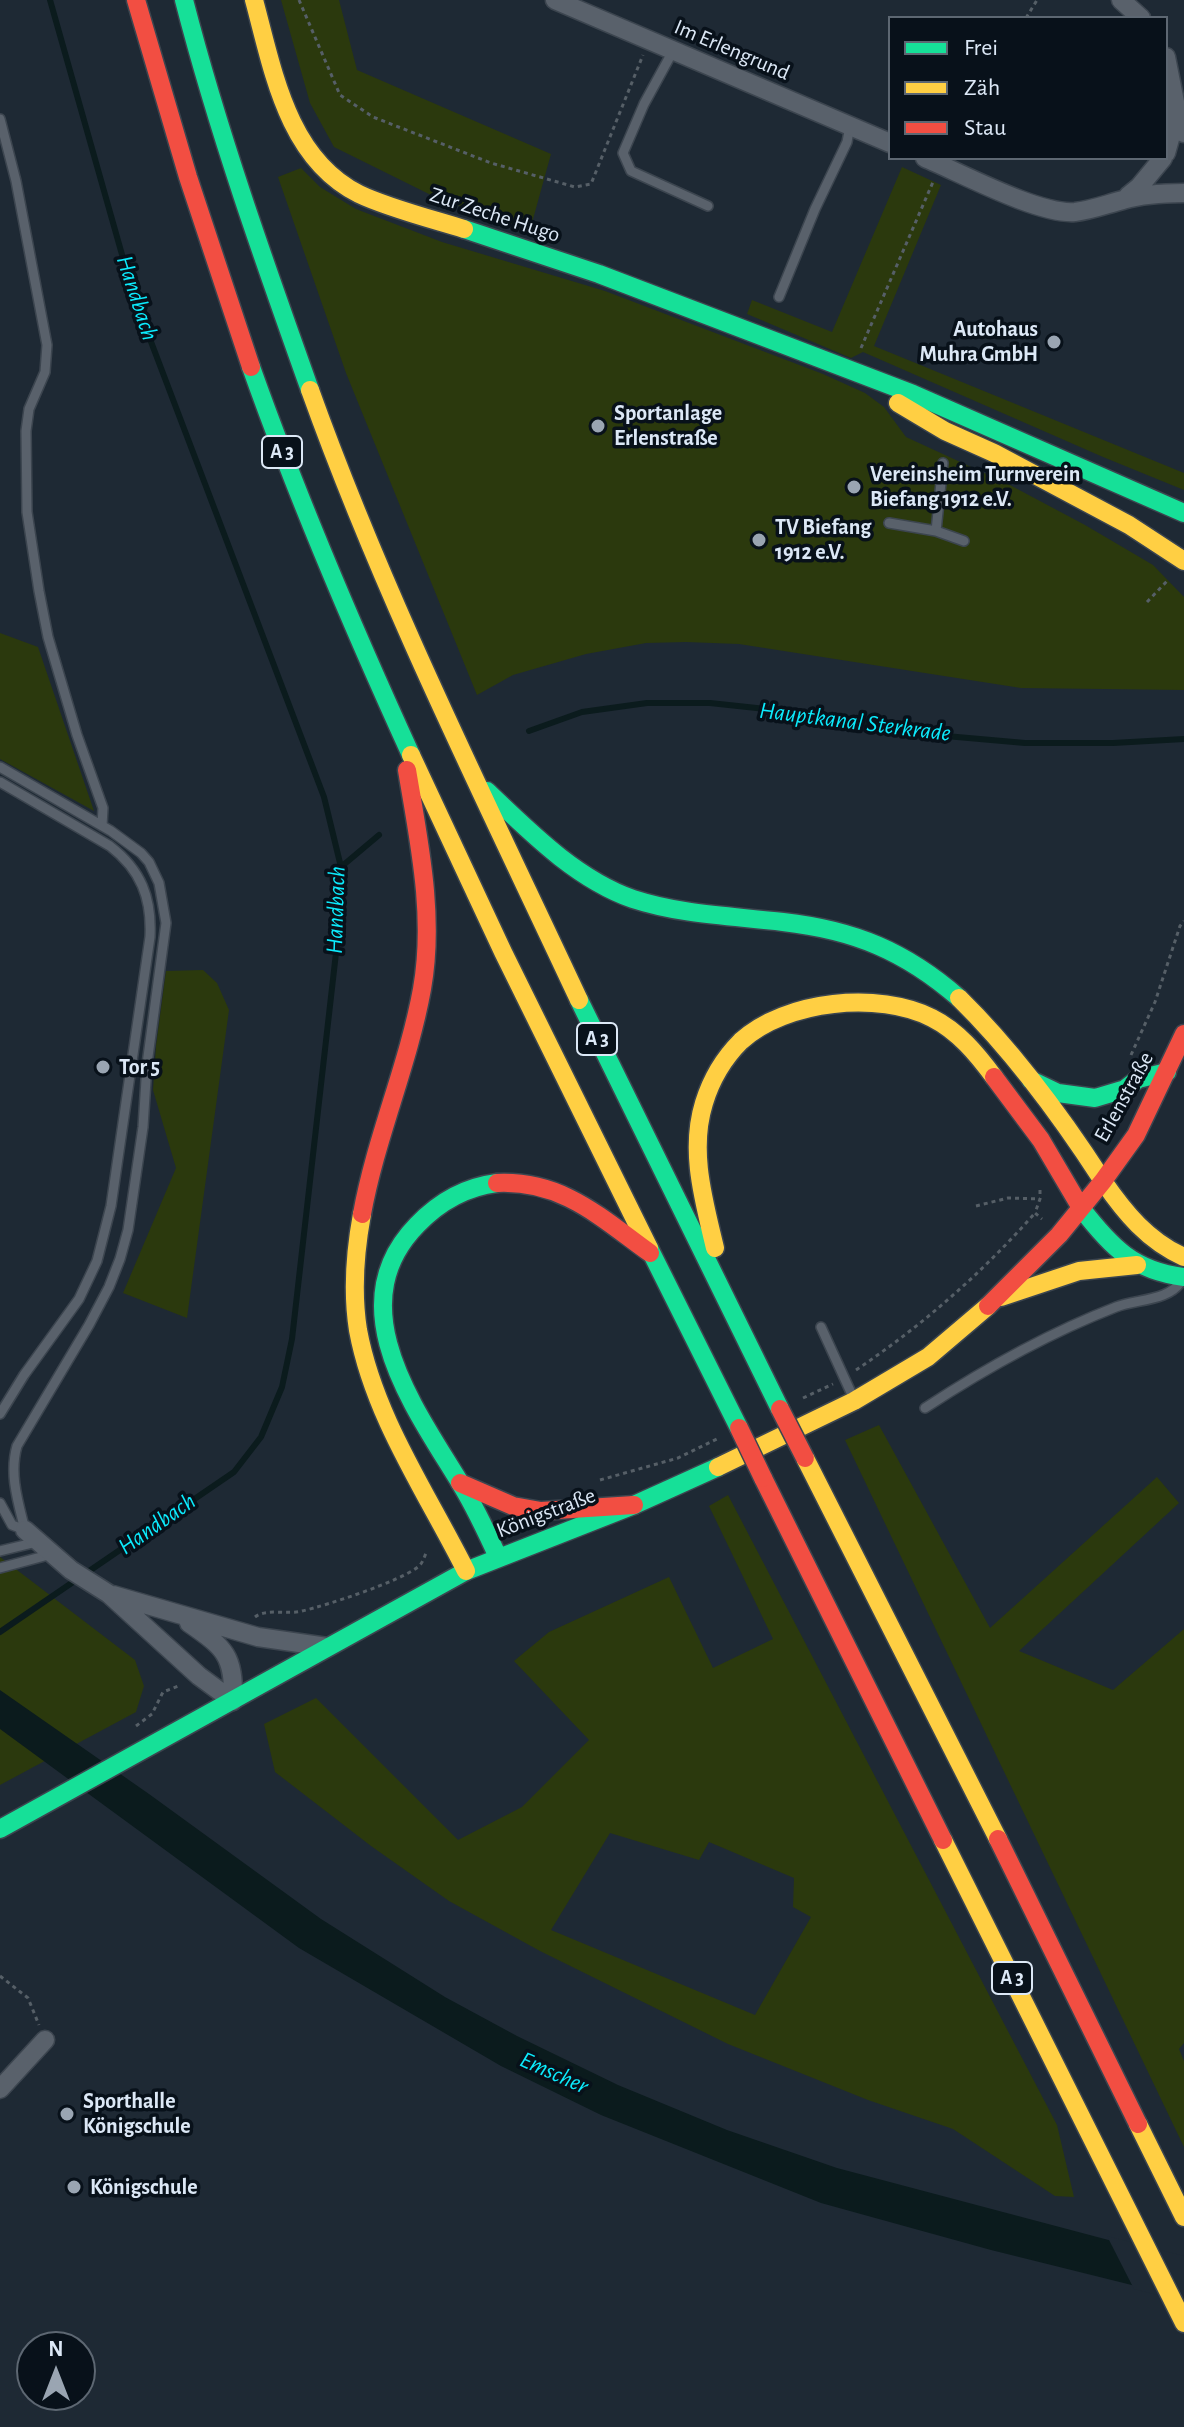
<!DOCTYPE html>
<html>
<head>
<meta charset="utf-8">
<style>
  body { margin:0 }
  #map { position:relative; width:1184px; height:2427px; overflow:hidden; background:#1e2934; font-family:"Alegreya Sans",sans-serif }
  canvas { display:block }
  .legend { position:absolute; left:888px; top:16px; width:280px; height:144px; box-sizing:border-box; background:#08111a; border:2px solid #5d6772; margin:0; padding:10px 14px; list-style:none; font-size:24px; color:#dce8f6 }
  .legend li { display:flex; align-items:center; gap:16px; height:40px }
  .legend b { width:40px; border:2px solid #5d6772 }
  .north { position:absolute; left:16px; top:2331px; width:80px; height:80px; box-sizing:border-box; background:#08111a; border:2px solid #5d6772; border-radius:50%; rotate:0deg; font-size:22px; font-weight:700; line-height:32px; text-align:center; color:#dce8f6 }
  .north::after { content:''; display:block; margin:auto; width:28px; height:36px; background:#9aa5b2; clip-path:polygon(50% 0,100% 100%,50% 72%,0 100%) }
</style>
</head>
<body>
<div id="map">
<canvas width="1184" height="2427"></canvas>
<ul class="legend">
<li><b style="height:10px;background:#16e098"></b>Frei</li>
<li><b style="height:10px;background:#ffcf43"></b>Zäh</li>
<li><b style="height:10px;background:#f24e42"></b>Stau</li>
</ul>
<div class="north">N</div>
</div>
<script>
const ctx = document.querySelector('canvas').getContext('2d');
ctx.lineJoin = 'round';
function fillPath(path, color) { ctx.fillStyle = color; ctx.fill(path, 'evenodd'); }
function trace(path, color, width, dash) { ctx.strokeStyle = color; ctx.lineWidth = width; ctx.lineCap = dash ? 'butt' : 'round'; ctx.setLineDash(dash || []); ctx.stroke(path); }
function label(font, color, halo, rows, align = 'center') {
  ctx.font = font + ' "Alegreya Sans",sans-serif'; ctx.lineWidth = 7; ctx.setLineDash([]); ctx.textBaseline = 'middle'; ctx.strokeStyle = halo; ctx.fillStyle = color; for (const [text, x, y, turn = 0] of rows) {
    ctx.save(); ctx.translate(x, y); ctx.rotate((+turn || 0) * Math.PI / 180); ctx.textAlign = isNaN(turn) ? turn : align; if (halo) ctx.strokeText(text, 0, 0); ctx.fillText(text, 0, 0); ctx.restore();
  }
}
fillPath(new Path2D(`
  M281 0H339L357 70 551 154 530 230 437 198 334 147 310 103Z
  M902 167 941 185 874 346 1184 473V490L1103 457 863 352 851 358 747 314 752 300 832 332Z
  M301 168 320 187 356 209 442 242 605 291 823 374 865 393 884 407 906 437 1008 484 1085 525 1153 565 1184 597V690L1021 688 739 644 686 642 646 643 586 654 513 675 477 695 346 373 278 177Z
  M0 633 38 647 94 811 0 759Z
  M203 970 217 983 229 1010 187 1318 123 1293 176 1168 153 1090 156 1046 166 971Z
  M879 1425 990 1628 1157 1477 1179 1503 1019 1651 1113 1690 1184 1629V2043L1179 2049 1184 2061V2147L845 1440Z
  M728 1495 1057 2125 1074 2197 1055 2196 953 2129 868 2100 728 2044 540 1951 449 1901 371 1846 275 1772 264 1724 316 1698 458 1840 522 1807 589 1740 514 1661 549 1632 669 1577 713 1668 773 1639 709 1506ZM610 1833 699 1860 709 1842 794 1878 793 1907 811 1917 755 2015 551 1930Z
  M0 1557 135 1660 144 1686 136 1712 0 1785Z`), '#2b390d');
fillPath(new Path2D(`
  M0 1690 149 1794 321 1919 445 1997 517 2036 618 2085 727 2130 837 2168 1184 2260V2298L991 2250 821 2203 601 2115 501 2066 299 1948 0 1729Z`), '#0b1b1d');
fillPath(new Path2D(`
  M1107 2236 1184 2256V2302L1134 2289Z`), '#1e2934');
trace(new Path2D(`
  M529 731 582 712 647 703H710L831 716 912 733 1025 743H1113L1184 739
  M341 867 379 835
  M0 1632 234 1472 261 1437 282 1387 292 1339 341 909V867L324 797 134 297 50 0`), '#0b1b1d', 6);
const lane = new Path2D(`
  M673 51 644 104 623 153 631 171 708 206
  M0 119 16 181 47 345 45 372 29 409 26 431 27 512 39 591 48 637 77 735 103 808 102 826
  M779 297 815 209 847 142 850 126
  M889 523 936 531 964 541
  M936 531 943 463
  M0 767 111 831 141 853 149 862 159 883 166 923 147 1064 143 1127 128 1230 120 1259 109 1287 89 1325 17 1446C9 1474 18 1502 25 1530
  M0 782 110 846C141 870 152 898 150 937L111 1206 97 1261 79 1299 24 1375 0 1414
  M821 1327 853 1397
  M925 1408C986 1368 1049 1333 1116 1307 1137 1299 1170 1301 1182 1280
  M0 1503 12 1525 25 1530
  M0 1551 37 1542
  M0 1568 52 1554`);
const street = new Path2D(`
  M555 0 890 143
  M1121 0 1141 18
  M1166 57 1175 102 1184 133
  M1166 153 1173 128 1174 112
  M925 158C961 173 1039 215 1075 212 1092 210 1107 204 1123 200 1143 194 1163 193 1184 193
  M1128 196 1139 187 1163 158
  M25 1530 71 1570 109 1594 199 1676 233 1701
  M113 1595 258 1637 327 1647
  M189 1623C225 1648 234 1655 233 1701
  M0 2089 45 2040`);
const fast = new Path2D(`
  M184 0C218 132 264 261 310 390
  M464 229 599 274 913 394 1184 513
  M251 367C298 499 353 628 411 755
  M487 791C530 832 576 879 633 899 682 915 733 916 783 922 854 930 905 951 959 998
  M579 1000 780 1409
  M1031 1080 1058 1093 1095 1098 1125 1089 1138 1079 1167 1072
  M497 1183C465 1187 438 1203 417 1225 337 1307 417 1411 462 1486 476 1509 487 1533 498 1557
  M1081 1208C1111 1247 1134 1271 1184 1277
  M649 1248 739 1428
  M0 1829 466 1571 634 1505 718 1467`);
const slow = new Path2D(`
  M254 0C273 70 287 158 359 194 388 208 432 219 464 229
  M310 390C385 599 485 799 579 1000
  M898 403 945 431 994 453 1129 525 1184 561
  M411 755 503 952 649 1248
  M959 998C1014 1052 1061 1116 1103 1181
  M1103 1181C1125 1213 1148 1241 1184 1257
  M362 1214C355 1252 352 1292 358 1330 374 1417 427 1493 466 1571
  M715 1248C704 1201 689 1151 704 1103 711 1080 723 1059 741 1041 786 1000 879 991 932 1018 958 1031 977 1054 994 1077
  M1001 1297 1079 1271 1137 1265
  M805 1458 998 1839
  M718 1467 854 1401 928 1357 988 1306
  M943 1840 1184 2323
  M1138 2124 1184 2217`);
const jam = new Path2D(`
  M136 0 188 177 251 367
  M994 1077 1041 1140 1081 1208
  M497 1183C562 1180 600 1217 650 1253
  M362 1214C376 1137 408 1066 422 989 435 916 419 842 407 770
  M988 1306 1059 1235 1103 1181 1136 1135 1184 1034
  M763 1478 943 1840
  M460 1483 513 1506 541 1511 634 1505
  M998 1839 1138 2124`);
trace(lane, '#3c454f', 12);
trace(street, '#3c454f', 21);
trace(fast, '#3c454f', 21);
trace(slow, '#3c454f', 21);
trace(jam, '#3c454f', 21);
trace(new Path2D(`
  M299 0 340 95 373 117 491 163 575 187 591 184 643 55
  M1026 18 1037 0
  M861 348 933 182
  M1147 602 1169 579
  M1131 1055 1155 1002 1180 926 1184 921
  M1040 1190V1199L1035 1213 1042 1219
  M976 1206 1008 1198 1040 1199
  M856 1370C923 1325 982 1273 1035 1213
  M803 1398 833 1384
  M600 1480 678 1458 717 1439
  M255 1617C266 1608 288 1615 302 1611 328 1605 398 1582 418 1567 423 1563 424 1557 427 1551
  M136 1726 152 1714 163 1692 181 1685
  M0 1976 28 1998 39 2025`), '#565f67', 3, [4, 4]);
trace(lane, '#59616b', 9);
trace(street, '#59616b', 18);
trace(fast, '#16e098', 18);
trace(slow, '#ffcf43', 18);
trace(jam, '#f24e42', 18);
const jamBridge = new Path2D(`
  M780 1409 805 1458
  M739 1428 763 1478`);
trace(jamBridge, '#3c454f', 21, []);
trace(jamBridge, '#f24e42', 18);
for (const [x, y, r, color] of [
  [1054,342,8,"#9aa5b2"],
  [598,426,8,"#9aa5b2"],
  [854,487,8,"#9aa5b2"],
  [759,540,8,"#9aa5b2"],
  [103,1067,8,"#9aa5b2"],
  [67,2114,8,"#9aa5b2"],
  [74,2187,8,"#9aa5b2"]
]) { const dot = new Path2D(); dot.arc(x, y, r, 0, 2 * Math.PI); ctx.fillStyle = color; ctx.fill(dot); trace(dot, '#08111a', 3); }
for (const [x, y, w] of [
  [282,452,40],
  [597,1039,40],
  [1012,1978,40]
]) { const box = new Path2D(); box.roundRect(x - w / 2, y - 16, w, 32, 6); ctx.fillStyle = '#08111a'; ctx.fill(box); trace(box, '#dce8f6', 2); }
label('bold 20px', '#dce8f6', null, [
  ["A 3",282,452],
  ["A 3",597,1039],
  ["A 3",1012,1978]
]);
label('22px', '#dce8f6', '#08111a', [
  ["Im Erlengrund",732,50,23],
  ["Zur Zeche Hugo",495,215,18],
  ["Erlenstraße",1124,1097,-61],
  ["Königstraße",546,1513,-21]
]);
label('bold 22px', '#dce8f6', '#08111a', [
  ["Autohaus",1038,329,"right"],
  ["Muhra GmbH",1038,354,"right"],
  ["Sportanlage",614,413],
  ["Erlenstraße",614,438],
  ["Vereinsheim Turnverein",870,474],
  ["Biefang 1912 e.V.",870,499],
  ["TV Biefang",775,527],
  ["1912 e.V.",775,552],
  ["Tor 5",119,1067],
  ["Sporthalle",83,2101],
  ["Königschule",83,2126],
  ["Königschule",90,2187]
], 'left');
label('italic 24px', '#0cebfd', '#08111a', [
  ["Handbach",137,298,72],
  ["Hauptkanal Sterkrade",855,722,7],
  ["Handbach",336,910,-88],
  ["Handbach",157,1524,-35],
  ["Emscher",554,2073,24]
]);
</script>
</body>
</html>
